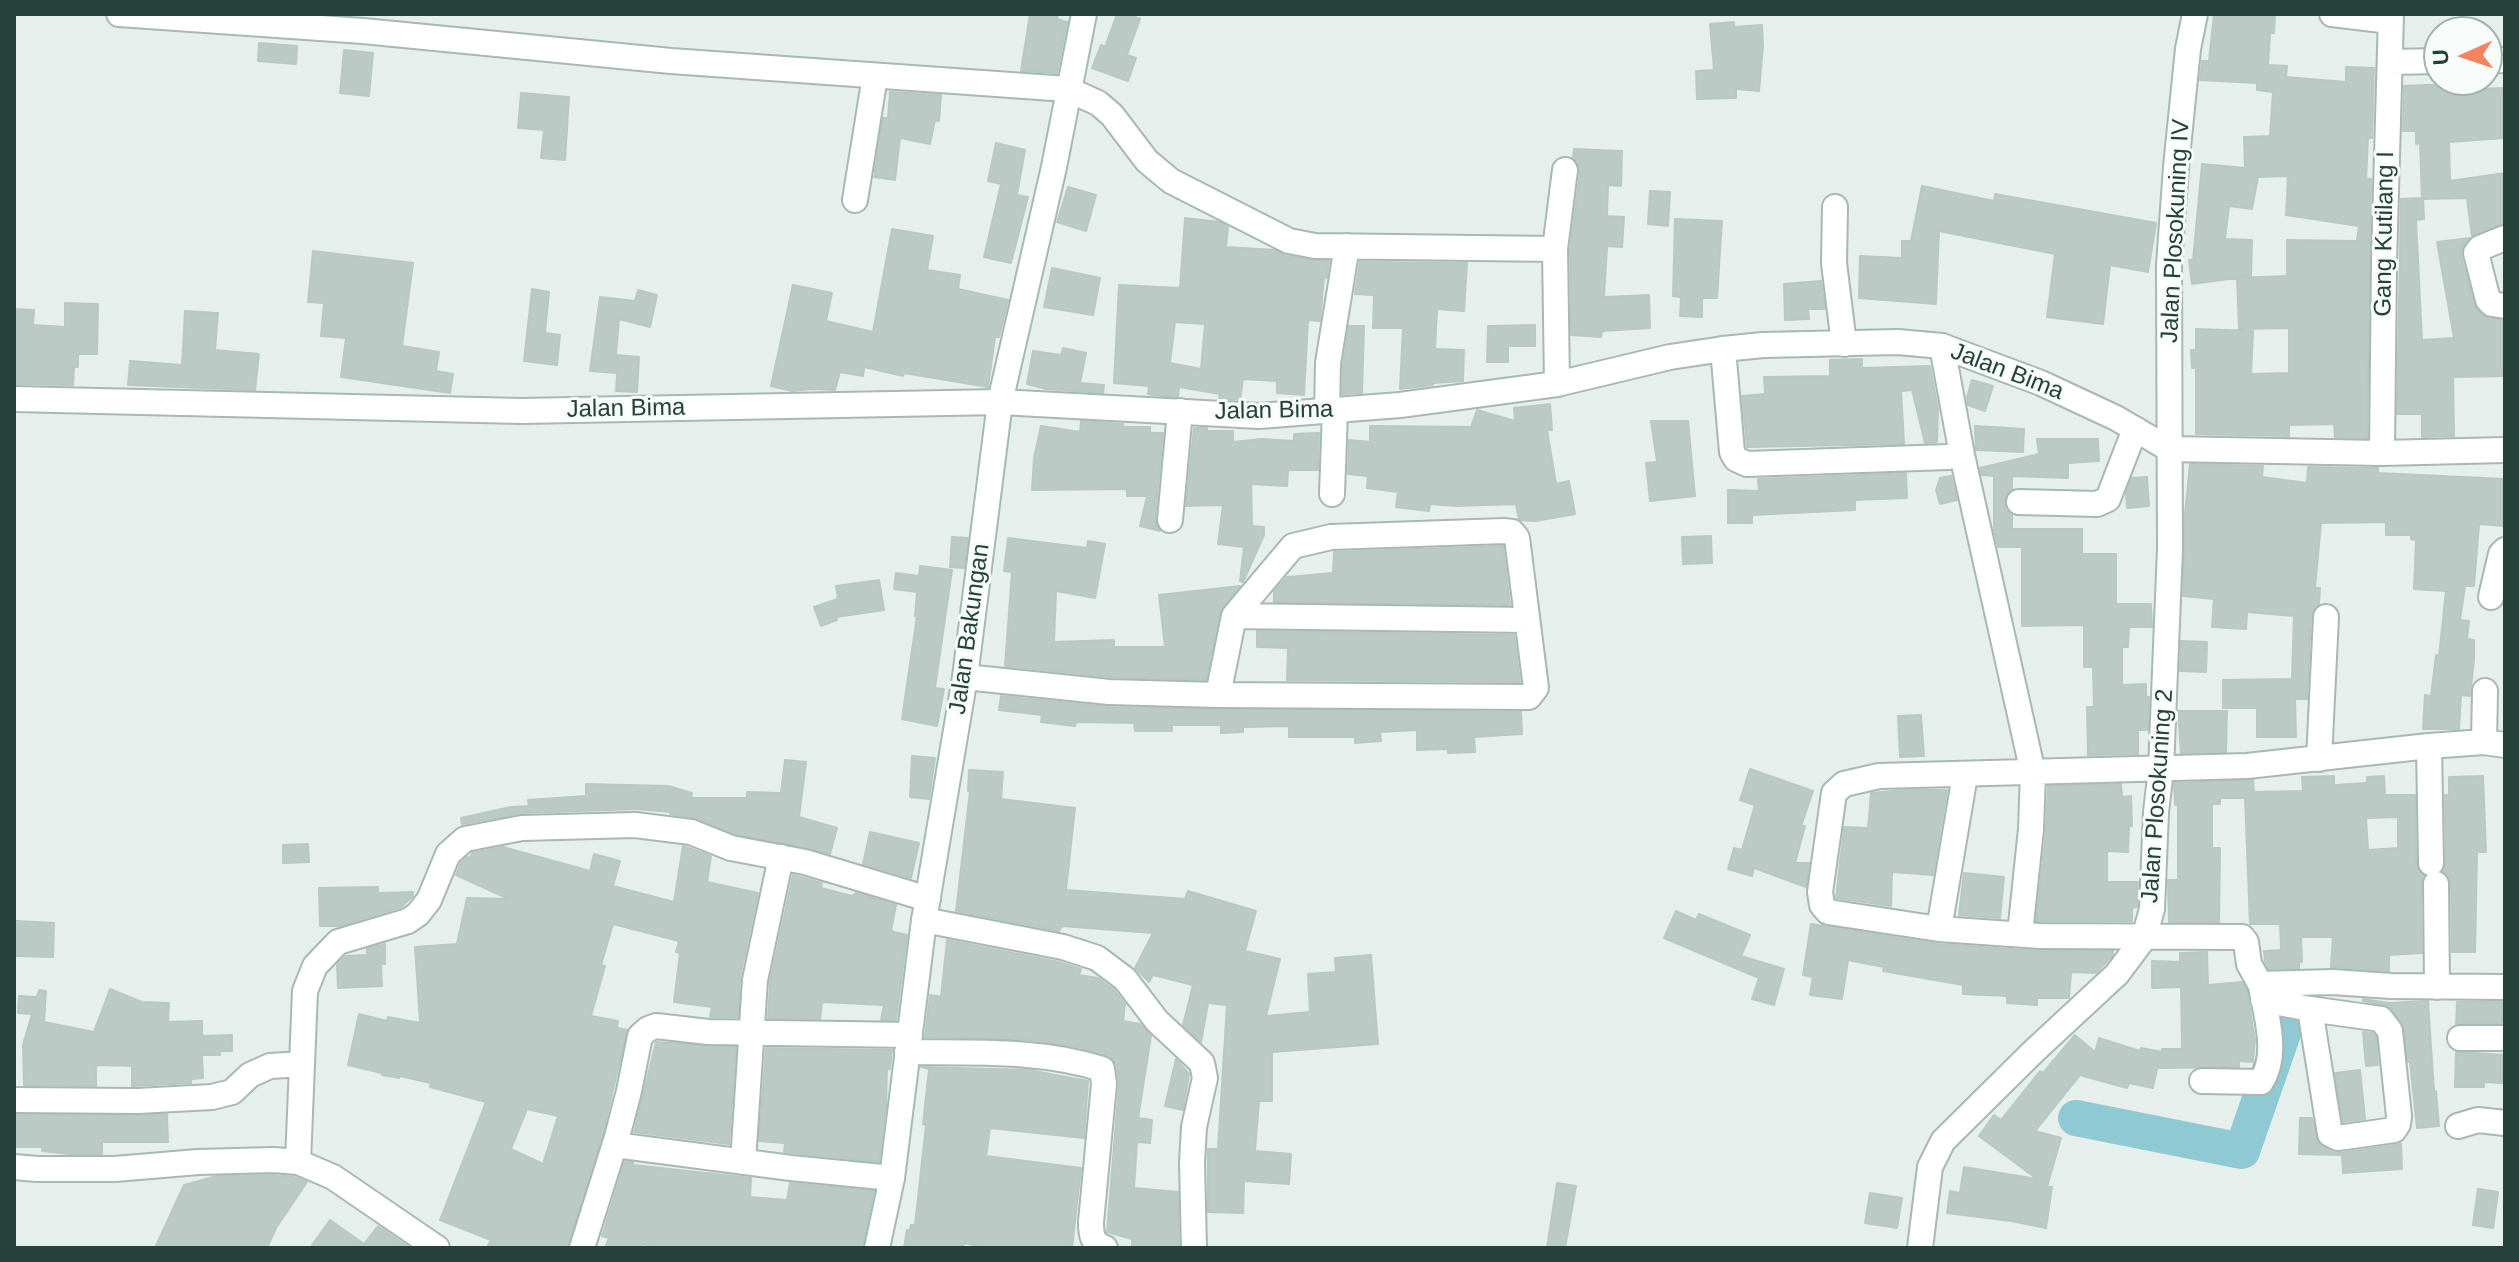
<!DOCTYPE html>
<html>
<head>
<meta charset="utf-8">
<style>
  body { margin:0 }
  #map { position:relative; width:2519px; height:1262px; overflow:hidden; background:#e6efeb; font-family:Arial,sans-serif }
  canvas { display:block }
  .frame { position:absolute; inset:0; border:16px solid #24423a; pointer-events:none }
  .north { position:absolute; left:2423px; top:16px; width:80px; height:80px; box-sizing:border-box; background:#f7fbf9; border:2px solid #a3b1ad; border-radius:50%; rotate:267deg; font-size:22px; font-weight:700; line-height:32px; text-align:center; color:#24423a }
  .north::after { content:''; display:block; margin:auto; width:28px; height:36px; background:#f4845f; clip-path:polygon(50% 0,100% 100%,50% 72%,0 100%) }
</style>
</head>
<body>
<div id="map">
<canvas width="2519" height="1262"></canvas>
<div class="frame"></div>
<div class="north">U</div>
</div>
<script>
const ctx = document.querySelector('canvas').getContext('2d');
ctx.lineJoin = 'round';
function trace(path, color, width, dash) { ctx.strokeStyle = color; ctx.lineWidth = width; ctx.lineCap = dash ? 'butt' : 'round'; ctx.setLineDash(dash || []); ctx.stroke(path); }
function fillPath(path, color) { ctx.fillStyle = color; ctx.fill(path, 'evenodd'); }
function label(font, color, halo, rows, align = 'center') {
  ctx.font = font + ' Arial,sans-serif'; ctx.lineWidth = 6; ctx.setLineDash([]); ctx.textBaseline = 'middle'; ctx.strokeStyle = halo; ctx.fillStyle = color; for (const [text, x, y, turn = 0] of rows) {
    ctx.save(); ctx.translate(x, y); ctx.rotate((+turn || 0) * Math.PI / 180); ctx.textAlign = isNaN(turn) ? turn : align; if (halo) ctx.strokeText(text, 0, 0); ctx.fillText(text, 0, 0); ctx.restore();
  }
}
trace(new Path2D(`
  M2076 1118 2242 1151 2284 1030`), '#8ec9d4', 36);
const building = new Path2D(`
  M1030 14H1058L1057 19 1067 22 1057 73 1021 71Z
  M1117 14H1127L1140 19 1127 55 1136 58 1128 81 1092 68 1101 45 1105 47Z
  M2214 14H2275L2274 33H2270L2268 65 2287 66 2286 77 2346 82V67L2374 68 2372 138H2368L2366 179H2371L2367 438 2335 437 2334 424 2289 425V436L2196 434V368H2192L2191 350H2196V329L2253 331 2251 374 2289 373V328L2239 329 2237 278 2287 276V240L2357 241 2359 226 2286 215 2288 176 2258 177 2252 209 2229 206 2225 239 2252 240 2251 276 2192 284 2189 260H2193L2202 164 2245 168 2244 137 2270 136 2273 92 2257 90V83L2200 80 2202 61H2209Z
  M1734 22V27L1762 25 1763 46 1759 91 1736 89V98L1697 99 1696 71 1714 70 1710 24Z
  M259 43 297 46 296 64 258 61Z
  M344 50 373 53 369 96 340 93Z
  M2450 84 2451 90 2505 88V138L2449 142 2450 181 2505 173V223L2472 236 2467 198 2423 199 2424 219 2416 220 2422 340 2454 338 2437 242 2470 238 2462 249 2461 256 2474 304 2482 315 2505 321V376L2453 377 2454 436 2422 437V414H2397L2401 199 2422 198 2420 143 2416 144V131H2403L2404 86Z
  M890 92 941 95 939 121 935 120 930 144 900 138 895 180 874 177 883 118H888Z
  M521 93 569 97 565 160 541 158 544 130 518 128Z
  M996 143 1025 150 1017 195 1028 197 1011 263 984 257 1001 184 988 181Z
  M1574 149 1622 151 1621 186 1608 185 1607 216 1624 217 1622 247 1607 246 1604 297 1649 295 1650 328 1602 331 1601 337 1571 335 1570 250 1580 172 1578 164 1573 158Z
  M1922 186 1994 201 1995 194 2156 223 2148 272 2110 265 2103 324 2047 317 2055 254 1939 231 1936 304 1859 298 1860 256 1902 258V241H1911Z
  M1068 187 1096 195 1086 231 1057 222Z
  M1650 191 1670 192 1668 226 1648 224Z
  M1185 218 1220 222 1228 227 1226 247 1275 250 1286 256 1329 261 1327 278 1324 277 1320 321 1308 320 1304 395 1277 393V381L1243 379 1240 400 1219 398 1220 394 1179 387 1178 397 1160 396 1148 394 1149 386 1114 383 1119 285 1180 288ZM1175 322 1205 324 1201 369 1170 363Z
  M1675 219 1722 221 1717 298H1702V317L1680 316 1681 297 1673 296Z
  M892 229 933 236 927 270 960 275 958 289 1008 300 999 337H995L988 387 904 373 903 376 864 367 863 376 840 372 835 390 811 389 792 391 771 386 793 285 832 293 826 321 873 332Z
  M313 251 413 263 402 346 439 352 436 371 453 374 450 393 341 377 346 338 321 336 324 303 308 302Z
  M1360 262 1467 263 1464 311 1437 309 1435 349 1464 350 1463 381 1433 383V385L1400 389 1403 328H1373L1374 295 1355 294Z
  M1052 268 1100 278 1093 315 1044 307Z
  M1821 281 1825 309H1808L1809 319 1785 320 1784 284Z
  M532 289 549 292 545 333 560 335 557 365 524 361Z
  M638 290 657 295 650 327 619 319 616 355 639 357 637 392 616 391 617 373 590 371 600 297 635 301Z
  M65 303 98 304 97 354H78V367H74L73 385 14 384V309L34 310 33 325 65 327Z
  M185 311 218 313 215 350 259 354 255 390 128 385 130 361 182 365Z
  M1535 325V346H1508V362H1487L1488 326Z
  M1349 326H1364L1362 393 1342 394 1343 364Z
  M1063 348 1086 353 1080 383 1104 385 1103 393 1046 389 1027 384 1033 351 1061 355Z
  M1862 359V368L1930 366 1938 409 1937 442 1925 443 1912 390 1901 391 1904 444 1747 447 1742 396 1765 394 1764 377 1830 376V360Z
  M1972 380 1993 386 1985 411 1968 405 1967 397Z
  M1550 404 1552 430H1547L1556 484 1569 481 1575 514 1535 521 1519 520 1516 504 1455 506 1430 504 1429 511 1396 507 1398 492 1367 488 1368 476 1348 474 1349 440 1370 442V426L1471 427 1477 410 1515 421 1514 408Z
  M1081 421 1123 424V427H1150V433H1163L1155 519 1160 531 1140 526 1147 496H1127V489L1032 490 1034 458 1041 426 1080 432Z
  M1651 421H1688L1695 496 1650 501 1646 463 1657 462Z
  M1975 426 2024 429 2023 452 1976 450Z
  M1194 428H1207V431H1233V442L1262 439 1294 441V434L1319 433 1318 470H1288L1287 486 1251 484 1252 526 1264 527V535L1243 582 1240 581 1244 547 1218 544 1223 505 1186 506Z
  M2037 439H2098L2099 461 2068 463V478L2012 476V489L2006 495 2004 502 2006 510 2012 515V529H2082V554H2116V604H2151L2152 627H2129L2128 647H2122V685L2146 684V697H2149L2148 730H2138V754L2088 755 2087 707H2094L2093 667H2084V625L2022 626V547H1998L1994 529V476L1982 475 1980 468 2039 454Z
  M2190 464 2263 466 2262 477 2307 483 2308 467 2378 468V473L2505 479V526L2479 524 2474 586H2465L2460 620 2469 621 2467 639 2474 640V660L2470 696 2461 695 2459 729H2423L2425 695 2431 696 2436 655 2439 656 2446 591 2414 589 2416 540 2411 539V535H2386V522L2321 523 2315 588H2320L2319 604 2311 616 2307 699H2295L2296 737H2257V708H2223V680L2292 679 2294 616 2247 612 2246 629 2212 627 2214 599 2183 596 2185 514Z
  M1906 473 1907 498 1855 500V510L1752 515V523H1728V490L1759 491 1758 479Z
  M1951 476 1957 500 1940 504 1936 490 1940 478Z
  M2147 477 2149 506 2127 508 2126 493 2132 478Z
  M1711 536 1712 563 1683 564 1682 537Z
  M952 537 968 538 964 568 950 567Z
  M1008 538 1087 548 1088 541 1105 544 1095 598 1056 591 1054 642 1114 640V647H1165L1159 595 1240 586 1220 612 1206 680 1110 677 1005 666 1012 572 1004 571Z
  M1503 546 1510 605 1274 602V592L1287 577 1333 573 1334 552Z
  M920 566 952 570 935 688 944 689 937 726 902 719 917 616H915L917 592 894 589 896 573 919 576Z
  M879 580 884 610 836 617 837 620 821 626 814 607 838 599 836 586Z
  M1257 631 1514 635 1520 682 1287 680 1288 648 1257 647Z
  M2181 641 2207 642 2206 672 2180 671Z
  M1001 696 1109 707 1521 712 1522 734 1474 737 1475 752 1448 753V749L1417 750V730L1380 732 1381 741 1355 743V737H1289V726L1243 727V732L1221 733V725H1172V731H1135L1134 723 1076 722 1075 726 1041 722 1042 715 999 710Z
  M2178 711H2227L2226 752 2181 753Z
  M1921 715 1924 756 1900 757 1898 716Z
  M912 756 935 758 929 799 910 797Z
  M785 760 806 762 799 817 837 828 830 854 735 834 696 818 670 814 671 812 637 809 522 813 462 824 461 818 511 807 529 806 528 800 586 796V784L668 786 692 793 691 798H747V792L781 793Z
  M1750 769 1813 791 1801 826H1805L1795 863H1809L1806 887 1754 868 1752 876 1728 869 1734 848 1742 850 1755 805 1740 800Z
  M969 770 1003 772 1001 799 1075 808 1066 890 1185 899 1188 891 1256 911 1245 951 1280 959 1266 1016 1310 1012 1308 974 1336 972 1335 958 1371 955 1378 1044 1272 1052V1101H1259L1255 1151 1291 1154 1289 1184 1244 1181 1243 1213 1208 1212V1149H1218L1227 1005 1208 1003 1201 1042 1183 1025 1193 985 1153 975 1149 982 1135 968 1153 933 1062 926 1059 931 956 911 970 791H968Z
  M2334 776V785L2367 783V777L2384 776 2385 795H2415L2416 863 2424 876 2421 884 2422 953 2389 955V971L2331 967 2333 937H2301L2302 962H2299V968L2269 969 2265 962 2264 951 2281 950 2280 924H2250L2245 798H2220V804H2212V848H2220L2219 922H2169L2168 880H2178V805H2175L2174 783 2253 780 2254 792 2303 791 2302 777ZM2398 817V848L2368 850 2366 818Z
  M2483 776 2486 852H2477L2475 952H2452L2451 884 2443 871 2446 863 2445 795H2449V777Z
  M2121 784 2122 797 2131 796 2132 826H2129L2128 852 2107 851V882H2138L2137 907 2132 908V921H2036L2046 831 2048 786Z
  M1904 790H1947L1933 875 1892 872 1891 906 1836 898 1844 827 1868 828 1871 793Z
  M870 832 919 843 911 878 863 864Z
  M308 844 309 862 283 863V845Z
  M683 846 711 856 707 882 758 893 740 977 738 1017H710L712 1007 674 1002 680 953 676 952 679 941 613 924 601 965 605 966 591 1016 618 1021 617 1028 627 1030 603 1133 567 1248H487L491 1240 440 1220 486 1102 430 1087 431 1083 400 1076 399 1078 382 1075V1073L348 1065 359 1014 387 1021 388 1017 420 1023 415 947 457 944 467 898 509 899 456 875 461 863 467 857 470 858 472 853 503 847 590 871 594 854 620 861 613 886 674 902ZM527 1109 558 1116 543 1164 511 1149Z
  M1964 873 2004 877 2000 918 1959 915Z
  M793 875 822 883 821 888 852 896 856 893 896 905 891 931 907 935 896 1020H881L884 1005 822 1002 820 1019 768 1018 770 982Z
  M378 887V893L413 892V896L401 907 340 926H320L319 888Z
  M1676 911 1696 920 1699 914 1750 935 1741 956 1784 969 1774 1005 1752 999 1759 978 1664 938Z
  M16 921 54 923 53 957 15 956Z
  M1811 924 1938 944 2040 951H2113V955L2096 973 2071 972 2069 998H2037V1005L2007 1003V996L1963 994V985L1883 971 1884 967 1848 960 1842 999 1810 995 1813 977 1803 975Z
  M947 940 1059 962 1081 969 1079 975 1098 978 1114 990 1125 1004 1123 1021 1140 1024 1151 1036 1138 1118 1152 1120 1150 1143 1137 1142 1134 1188 1178 1192 1179 1248H1132V1239L1107 1232 1119 1085 1117 1067 1113 1059 1082 1048 1032 1040 925 1037 930 995 941 997Z
  M385 944V964H381L382 986 338 988 337 965 346 956 367 955V949Z
  M2207 952 2208 985 2242 982 2247 991 2255 1040 2253 1062 2239 1061V1067L2157 1068 2153 1088 2129 1083 2127 1088 2080 1075 2035 1131 2061 1138 2047 1187H2052L2046 1228 2011 1221 1947 1213 1950 1191 1960 1193 1964 1167 2037 1179 1979 1136 1994 1115 2001 1120 2040 1071 2043 1073 2075 1035 2095 1052 2099 1038 2140 1051 2141 1048 2162 1052V1049H2182L2181 987 2152 988V961L2180 962V953Z
  M110 989 142 1002 169 1003 168 1022 202 1021V1036L232 1035V1051H220V1055H202L203 1078 191 1079V1083L132 1086V1066L96 1065V1086L24 1085 23 1045 32 1014 18 1013 19 996 37 997 39 990 46 991 44 1022 94 1032Z
  M2363 999 2389 1003 2428 1001 2434 1091H2436L2439 1126 2417 1128 2410 1062H2408L2402 1022 2388 1006 2363 1001Z
  M2457 1002H2502V1023L2456 1024Z
  M2363 1032 2373 1033 2376 1037 2378 1065 2366 1066Z
  M656 1042 736 1047 729 1144 634 1132Z
  M766 1048 892 1050 890 1069H887L886 1106 879 1162 784 1152 785 1143 759 1141Z
  M2456 1052 2504 1055 2503 1083 2484 1082V1087H2455Z
  M1176 1059 1189 1074 1183 1110 1165 1106Z
  M921 1067 1028 1070 1088 1081 1084 1138 990 1128 986 1156 1081 1168 1072 1248H987L964 1243 963 1248H904L907 1230H910L911 1225H915L926 1125 923 1124 929 1069Z
  M2360 1070 2365 1119 2343 1122 2335 1073Z
  M167 1114 168 1142H102V1154H69L42 1151V1147H14V1115Z
  M2300 1118H2312L2318 1142 2332 1152 2340 1153 2401 1144 2402 1169 2343 1173 2342 1155 2299 1154Z
  M625 1161 633 1162V1165L751 1178 750 1197 787 1200 790 1183 874 1191 862 1248H660L642 1244 641 1248H605L609 1238 602 1236Z
  M274 1175 294 1177 307 1182 276 1228 267 1248H155L184 1185 217 1176Z
  M1557 1183 1576 1186 1565 1248H1547Z
  M2478 1189 2498 1192 2493 1228 2473 1225Z
  M1870 1193 1902 1198 1897 1228 1865 1223Z
  M330 1220 364 1244 378 1226 410 1248H310Z`);
fillPath(building, '#bbcac4');
trace(building, '#b8c9c2', 2);
const minor = new Path2D(`
  M119 14 363 31 671 61 1067 89 1098 103 1112 115 1147 161 1171 181 1289 241 1315 246 1555 249
  M2332 14 2390 21
  M2487 61 2505 60
  M2390 62 2439 61
  M855 200 875 76
  M1835 207 1834 263 1844 344
  M2505 238 2480 248 2476 253 2488 300 2492 304 2505 306
  M1942 346 1962 455 2033 773 2031 829 2020 934
  M1723 349 1732 452 1736 459 1747 464 1948 457
  M1557 384 1555 249 1565 170
  M1327 412 1328 363 1347 246
  M2382 453 2384 262 2391 14
  M1332 494 1335 411
  M2019 502 2097 504 2108 499 2135 429
  M1170 520 1180 411
  M2491 597 2501 554 2505 550
  M1234 616 1527 620
  M965 677 1109 692 1218 695 1529 697 1536 688 1517 538 1512 532 1504 531 1331 537 1293 546 1234 616 1218 695
  M2484 742 2485 691
  M2505 745 2484 742 2429 746 2247 766 1879 776 1844 784 1834 793 1820 892 1822 905 1828 912 1939 929 2040 936 2242 937 2246 942 2249 964 2260 984 2333 982 2391 986 2505 987
  M2429 746 2431 863
  M2319 759 2326 617
  M2436 884 2437 987
  M924 920 1063 947 1097 958 1125 979 1157 1021 1202 1063 1205 1078 1194 1127 1192 1163 1194 1248
  M1939 929 1965 775
  M2263 1000 2310 1009 2330 1134 2338 1138 2394 1130 2398 1124 2399 1116 2390 1031 2381 1019 2310 1009
  M2460 1038H2505
  M907 1052C971 1053 1040 1049 1102 1069L1104 1084 1091 1222C1091 1234 1092 1244 1105 1248
  M2202 1081 2261 1082C2279 1055 2266 1015 2261 986
  M14 1100 138 1101 212 1097 232 1092 250 1075 270 1066 302 1064
  M2458 1126 2478 1120 2505 1123
  M615 1145 791 1168 892 1178
  M298 1162 305 991 315 966 338 942 408 921 418 914 429 900 448 854 465 839 522 828 635 825 691 832 731 848 805 862 928 899
  M743 1162 755 980 781 857
  M14 1167 37 1169H115L198 1162 274 1160 298 1162 333 1177 437 1248
  M582 1248 617 1137 629 1091 640 1036 648 1029 656 1026 708 1032 910 1035
  M1920 1248 1930 1167 1943 1141 2034 1051 2117 974 2144 938 2152 909 2156 812 2161 769 2170 549 2169 265 2176 167 2188 49 2195 14`);
const tertiary = new Path2D(`
  M14 399 521 411 1000 402 1259 416 1400 405 1557 384 1670 357 1723 349 1763 345 1898 342 1942 346 2041 383 2116 418 2169 449 2382 453 2505 450`);
const secondary = new Path2D(`
  M877 1248 892 1178 924 920 965 677 1000 402 1054 167 1084 14`);
trace(minor, '#a8b8b2', 28);
trace(tertiary, '#a8b8b2', 28);
trace(secondary, '#a4bbb3', 28);
trace(minor, '#fff', 24);
trace(tertiary, '#fff', 24);
trace(secondary, '#fff', 24);
label('24px', '#24423a', '#f7fbf9', [
  ["Jalan Plosokuning IV",2176,231,-87],
  ["Gang Kutilang I",2385,234,-89],
  ["Jalan Bima",2007,372,21],
  ["Jalan Bima",626,409,-1],
  ["Jalan Bima",1274,411,-1],
  ["Jalan Bakungan",970,629,-82],
  ["Jalan Plosokuning 2",2158,796,-86]
]);
</script>
</body>
</html>
